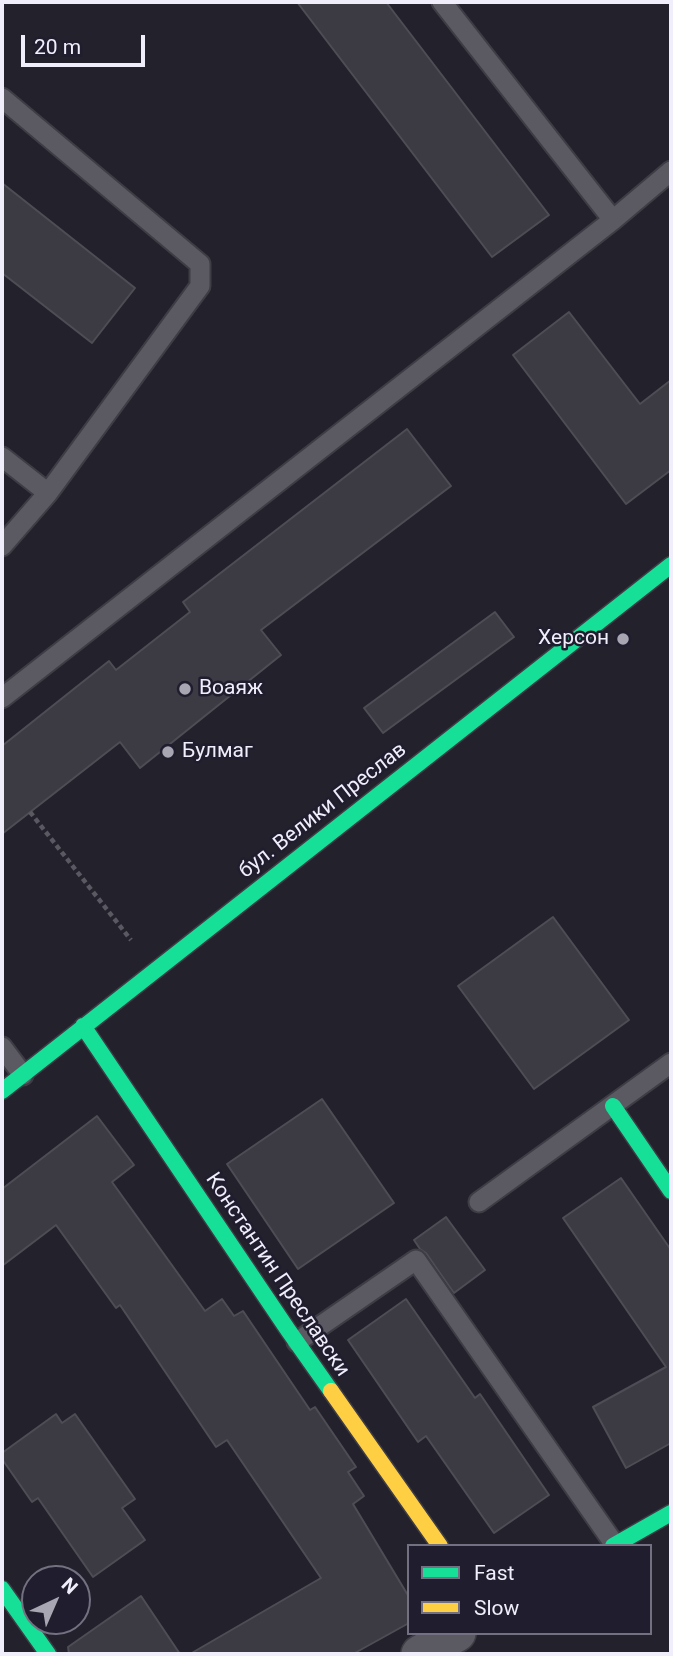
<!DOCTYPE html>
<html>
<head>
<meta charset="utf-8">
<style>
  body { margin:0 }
  #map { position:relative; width:673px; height:1656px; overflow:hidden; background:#23212b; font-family:Roboto,sans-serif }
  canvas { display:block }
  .frame { position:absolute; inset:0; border:4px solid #f0eefb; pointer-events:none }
  .legend { position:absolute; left:407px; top:1544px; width:245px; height:91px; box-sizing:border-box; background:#201d2f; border:2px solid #737181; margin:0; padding:9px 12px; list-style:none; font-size:21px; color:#f0eefb }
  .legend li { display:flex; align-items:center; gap:14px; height:35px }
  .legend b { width:35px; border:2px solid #737181 }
  .north { position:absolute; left:21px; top:1565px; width:70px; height:70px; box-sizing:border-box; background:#201d2f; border:2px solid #737181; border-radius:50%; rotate:44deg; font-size:19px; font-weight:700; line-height:28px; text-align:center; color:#f0eefb }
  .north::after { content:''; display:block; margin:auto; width:24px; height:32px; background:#a8a6b2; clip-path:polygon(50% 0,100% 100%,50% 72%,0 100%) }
  .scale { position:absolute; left:21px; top:35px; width:124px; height:32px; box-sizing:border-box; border:4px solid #f0eefb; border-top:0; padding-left:9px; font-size:21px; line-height:24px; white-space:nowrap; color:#f0eefb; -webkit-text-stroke:5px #201d2f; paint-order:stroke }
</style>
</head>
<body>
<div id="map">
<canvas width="673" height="1656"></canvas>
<div class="frame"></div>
<ul class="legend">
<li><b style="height:9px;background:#16e098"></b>Fast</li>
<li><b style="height:9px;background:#ffcf43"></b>Slow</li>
</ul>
<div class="north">N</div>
<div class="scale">20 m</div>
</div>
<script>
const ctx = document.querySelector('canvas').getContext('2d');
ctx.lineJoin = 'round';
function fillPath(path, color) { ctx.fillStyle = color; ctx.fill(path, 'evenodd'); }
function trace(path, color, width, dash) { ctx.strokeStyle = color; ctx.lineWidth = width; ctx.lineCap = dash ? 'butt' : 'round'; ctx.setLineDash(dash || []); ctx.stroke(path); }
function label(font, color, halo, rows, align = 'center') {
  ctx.font = font + ' Roboto,sans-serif'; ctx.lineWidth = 5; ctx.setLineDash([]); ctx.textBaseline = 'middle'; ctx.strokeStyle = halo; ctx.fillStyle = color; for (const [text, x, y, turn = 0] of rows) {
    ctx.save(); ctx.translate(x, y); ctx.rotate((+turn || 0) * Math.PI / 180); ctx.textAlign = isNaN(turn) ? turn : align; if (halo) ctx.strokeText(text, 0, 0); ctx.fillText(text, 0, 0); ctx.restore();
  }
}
const building = new Path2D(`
  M297 2H386L549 215 492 257Z
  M2 183 135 288 92 343 2 273Z
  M569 312 640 404 671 380V470L626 504 513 355Z
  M407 429 451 486 261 630 281 655 140 768 120 742 2 834V746L109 661 116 670 190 612 183 602Z
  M495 612 514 637 383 733 364 708Z
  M553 917 629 1020 534 1089 458 986Z
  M322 1099 394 1203 298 1269 227 1164Z
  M97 1116 134 1165 112 1182 205 1311 222 1299 234 1316 243 1311 310 1410 315 1407 356 1467 348 1472 364 1496 353 1504 409 1597V1623L353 1654H190L321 1578 227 1440 216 1447 120 1305 116 1308 56 1225 2 1266V1189Z
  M621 1178 671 1250V1443L626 1468 593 1407 666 1367 563 1218Z
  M446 1217 485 1270 454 1293 426 1253 420 1249 414 1240Z
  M406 1299 475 1398 480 1394 549 1495 494 1533 426 1436 418 1442 348 1340Z
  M56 1414 62 1423 75 1414 135 1499 122 1508 145 1540 93 1577 38 1498 32 1502 2 1459V1453Z
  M141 1596 180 1654H69L68 1647Z`);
fillPath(building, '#3c3a43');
trace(building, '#4e4c54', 2);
const lane = new Path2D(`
  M442 2 613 220
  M2 98 200 264V286L48 493 2 546
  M2 457 48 493
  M2 698 613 220 671 171
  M2 1047 23 1075
  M479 1202 671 1063
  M297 1342 416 1260 615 1545`);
const street = new Path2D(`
  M420 1654 457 1633`);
const fast = new Path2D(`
  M83 1026 288 1330 331 1391
  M2 1091 671 565
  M613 1106 671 1191
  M613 1546 671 1513
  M2 1589 48 1654`);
const slow = new Path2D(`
  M331 1391 440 1546`);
trace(lane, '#3e3c45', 23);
trace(street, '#3e3c45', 40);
trace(fast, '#3e3c45', 19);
trace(slow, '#3e3c45', 19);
trace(new Path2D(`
  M30 812 131 940`), '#5a5861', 4.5, [5, 3.5]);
trace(lane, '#5b5a62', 19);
trace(street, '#5b5a62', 37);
trace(fast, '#16e098', 16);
trace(slow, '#ffcf43', 16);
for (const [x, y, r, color] of [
  [623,639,7,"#a8a6b2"],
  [185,689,7,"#a8a6b2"],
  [168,752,7,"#a8a6b2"]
]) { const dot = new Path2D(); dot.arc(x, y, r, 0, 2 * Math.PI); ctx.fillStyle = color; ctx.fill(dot); trace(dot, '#201d2f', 2.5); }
label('21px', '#f0eefb', '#201d2f', [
  ["Херсон",609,639,"right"],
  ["Воаяж",199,689],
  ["Булмаг",182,752]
], 'left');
label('21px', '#f0eefb', '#201d2f', [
  ["бул. Велики Преслав",323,811,-38],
  ["Константин Преславски",277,1275,56]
]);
</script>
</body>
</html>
